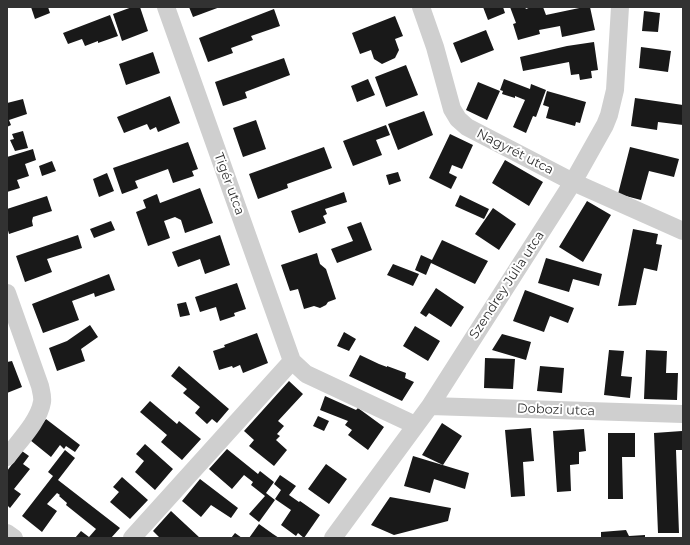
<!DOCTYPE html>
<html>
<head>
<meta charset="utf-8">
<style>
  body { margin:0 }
  #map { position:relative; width:690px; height:545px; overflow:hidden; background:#fff; font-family:Montserrat,sans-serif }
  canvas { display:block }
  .frame { position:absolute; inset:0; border:8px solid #323232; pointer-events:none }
</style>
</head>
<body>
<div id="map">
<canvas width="690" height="545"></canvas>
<div class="frame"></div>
</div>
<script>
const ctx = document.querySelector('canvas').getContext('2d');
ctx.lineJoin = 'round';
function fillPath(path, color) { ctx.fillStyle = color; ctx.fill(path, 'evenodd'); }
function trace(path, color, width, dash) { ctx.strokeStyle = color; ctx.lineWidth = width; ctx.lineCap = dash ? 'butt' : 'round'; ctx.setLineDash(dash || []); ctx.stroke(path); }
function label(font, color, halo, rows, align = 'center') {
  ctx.font = font + ' Montserrat,sans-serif'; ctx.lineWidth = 4; ctx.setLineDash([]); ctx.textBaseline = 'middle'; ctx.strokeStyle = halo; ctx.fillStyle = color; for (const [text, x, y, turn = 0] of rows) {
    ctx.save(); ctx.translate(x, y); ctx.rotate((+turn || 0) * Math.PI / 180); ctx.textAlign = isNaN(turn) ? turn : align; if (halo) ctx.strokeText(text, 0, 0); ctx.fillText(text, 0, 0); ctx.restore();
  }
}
fillPath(new Path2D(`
  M31 7H48L50 13 35 19Z
  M132 7H140L148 31 122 41 113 14Z
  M189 7H220L193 17Z
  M483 7H503L505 13 488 20Z
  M510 7H525L526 9 531 7H543L546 15 584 7H590L595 30 562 37 560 26 539 30 540 34 518 40 513 24 516 23Z
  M274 9 280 26 251 36 253 40 231 48 233 53 208 62 199 38Z
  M644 11 660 13 658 32 642 31Z
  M110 15 118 36 98 43V41L85 46 82 39 68 44 63 33Z
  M395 16 403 36 395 39 399 50 395 58 382 64 374 59 371 50 360 54 352 33Z
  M486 30 494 50 461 63 453 43Z
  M594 42 598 70 591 71 592 78 580 80 579 74 571 75 569 62 523 71 520 57 567 46Z
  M641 47 671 51 668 72 639 68Z
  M153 52 160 73 126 85 119 64Z
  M284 58 290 75 245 92 247 98 223 106 215 82Z
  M406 65 418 95 386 107 375 77Z
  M368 79 375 95 357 102 351 86Z
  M504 79 530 89 531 84 546 90 536 117 533 116 526 133 513 127 525 100 515 96V98L502 94 503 91 500 90Z
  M478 82 500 91 487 120 466 110Z
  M547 91 586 102 580 123 576 122 575 126 546 118 549 107 543 105Z
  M170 96 180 123 158 132 156 127 150 130 147 124 124 133 117 117Z
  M635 98 683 105V125L658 122 657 130 631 126Z
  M23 99 27 114 9 120 11 125 7 127V103Z
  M424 111 433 135 398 150 388 124Z
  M256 120 266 149 243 157 233 128Z
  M386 125 390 135 376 140 382 155 353 166 343 141Z
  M23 131 28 148 15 151 10 140 14 139 12 134Z
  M450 134 473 145 462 169 452 165 449 173 457 177 451 189 429 178Z
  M188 142 198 169 192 171 194 176 173 183 168 169 135 181 138 188 122 194 113 168Z
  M324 147 332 168 287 184 288 188 258 199 249 174Z
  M630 147 679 159 674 177 649 171 641 200 618 194Z
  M33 149 36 160 25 164 29 176 17 180 20 188 7 192V157Z
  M505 160 543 182 529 206 492 183Z
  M52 161 56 171 42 176 39 166Z
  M398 172 401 181 389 185 386 175Z
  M107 173 114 191 99 197 93 179Z
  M200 188 213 223 185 233 181 220 175 217 164 221 170 238 148 246 136 212 146 208 143 200 157 194 160 203Z
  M344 192 347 202 325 209 327 214 323 216 326 223 299 233 291 211Z
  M460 195 489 209 484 219 455 206Z
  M47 196 52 211 33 217 32 221 33 226 9 234 7 227V209Z
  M587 201 611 215 583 262 559 247Z
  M493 208 516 224 499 250 475 234Z
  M111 221 115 230 94 238 90 229Z
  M361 222 372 250 337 263 331 249 353 241 347 227Z
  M633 229 658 234 656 244 662 245 657 271 644 268 636 305 618 306Z
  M78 235 82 248 47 259 52 272 25 282 16 256Z
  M220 235 230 265 205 274 200 259 178 267 172 252Z
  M442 240 488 261 475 284 431 263 426 275 415 270 421 255 432 260Z
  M317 253 320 264 326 269 336 299 328 302 326 305 320 308 314 306 304 309 298 289 290 291 281 265Z
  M546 258 602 274 599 286 573 279 569 292 538 283Z
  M393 264 419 274 413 286 387 275Z
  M109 274 115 290 95 297 94 293 72 301 79 320 43 333 32 304Z
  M237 283 246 309 234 313 235 316 220 321 216 307 200 312 195 297Z
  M436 288 464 307 451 327 429 313 426 317 420 313Z
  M525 290 574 308 568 323 550 316 544 332 513 321Z
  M186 302 190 315 180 317 177 304Z
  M90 325 98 337 81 349 85 361 57 371 49 348 67 341Z
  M415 326 440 341 428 361 403 346Z
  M344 332 356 339 349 351 337 346Z
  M257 333 268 363 243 373 240 365 233 368 232 366 219 370 213 351 225 347 224 345Z
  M502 334 531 342 526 360 492 350Z
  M609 350 624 351 621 376 632 377 630 398 604 395Z
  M646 350 667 351 666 373H678L677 400 644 399Z
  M360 355 379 364 387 367V366L406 373 405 378 414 382 402 401 349 376Z
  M485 358 515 359 513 389 484 388Z
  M12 361 22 387 7 393V362Z
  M179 366 229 409 217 423 212 419 207 424 195 413 200 407 183 393 187 389 171 376Z
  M540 366 564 368 562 393 537 391Z
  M289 381 303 394 278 421 284 426 277 434 280 436 276 440 287 450 274 466 249 446 254 440 244 431Z
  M325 396 356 410 358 408 384 427 368 450 348 435 352 430 345 425 348 421 320 410Z
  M150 401 177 424 179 421 201 439 182 460 161 442 167 435 140 412Z
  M318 416 329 421 324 431 313 426Z
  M46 419 80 445 75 452 66 446 64 449 60 445 51 457 30 440Z
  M442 423 462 436 443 465 422 455Z
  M531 428 534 461 523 462 525 496 511 497 505 430Z
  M584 429 586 451 579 452V464L570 465 571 491 557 492 553 431Z
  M682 431 683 450H676L679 533H658L654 433Z
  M608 433H635V457H622L623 499H608Z
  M145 444 173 469 155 490 135 472 144 461 136 454Z
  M227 449 258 474 260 471 274 482 266 493 275 500 259 522 249 514 265 496 251 485 253 482 244 475 232 489 209 469Z
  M65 450 75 458 58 480 120 528 111 538H75L81 531 89 537 96 529 66 505 67 503 59 496 60 495 57 493 47 504 57 511 42 532 22 516 53 476 48 472Z
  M22 451 29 456 23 464 30 469 14 489 21 494 10 508 7 505V471Z
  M413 456 469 473 465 489 434 479 430 493 404 486Z
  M326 464 347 479 329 504 308 489Z
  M280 475 296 486 289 495 299 502 300 501 320 515 304 538 298 533 296 536 281 525 291 510 275 499 281 490 274 484Z
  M122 477 148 500 130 519 110 502 119 492 113 487Z
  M200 479 238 508 231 518 211 505 201 517 182 501Z
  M390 497 451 508 448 521 394 535 371 525Z
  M171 511 200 538H160L153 531Z
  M259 524 273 534 279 538H249Z
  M626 530 629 536 645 535V538H601V532Z
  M235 533 242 538H231Z`), '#191919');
trace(new Path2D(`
  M421 7 435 47 452 109 458 119 467 127 573 182 683 231
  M7 293 40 386C41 391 43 397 42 402 39 421 19 441 7 457
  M292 361 306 374 415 425
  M430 406 683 414
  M7 533 14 538
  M132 538 292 361 166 7
  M333 538 430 406 573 182 605 125 609 115 615 90 620 7`), '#cfcfcf', 18);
label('13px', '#323232', '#fff', [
  ["Nagyrét utca",515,152,27],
  ["Tigér utca",229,184,70],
  ["Szendrey Júlia utca",507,285,-57],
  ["Dobozi utca",556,410,2]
]);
</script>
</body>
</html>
